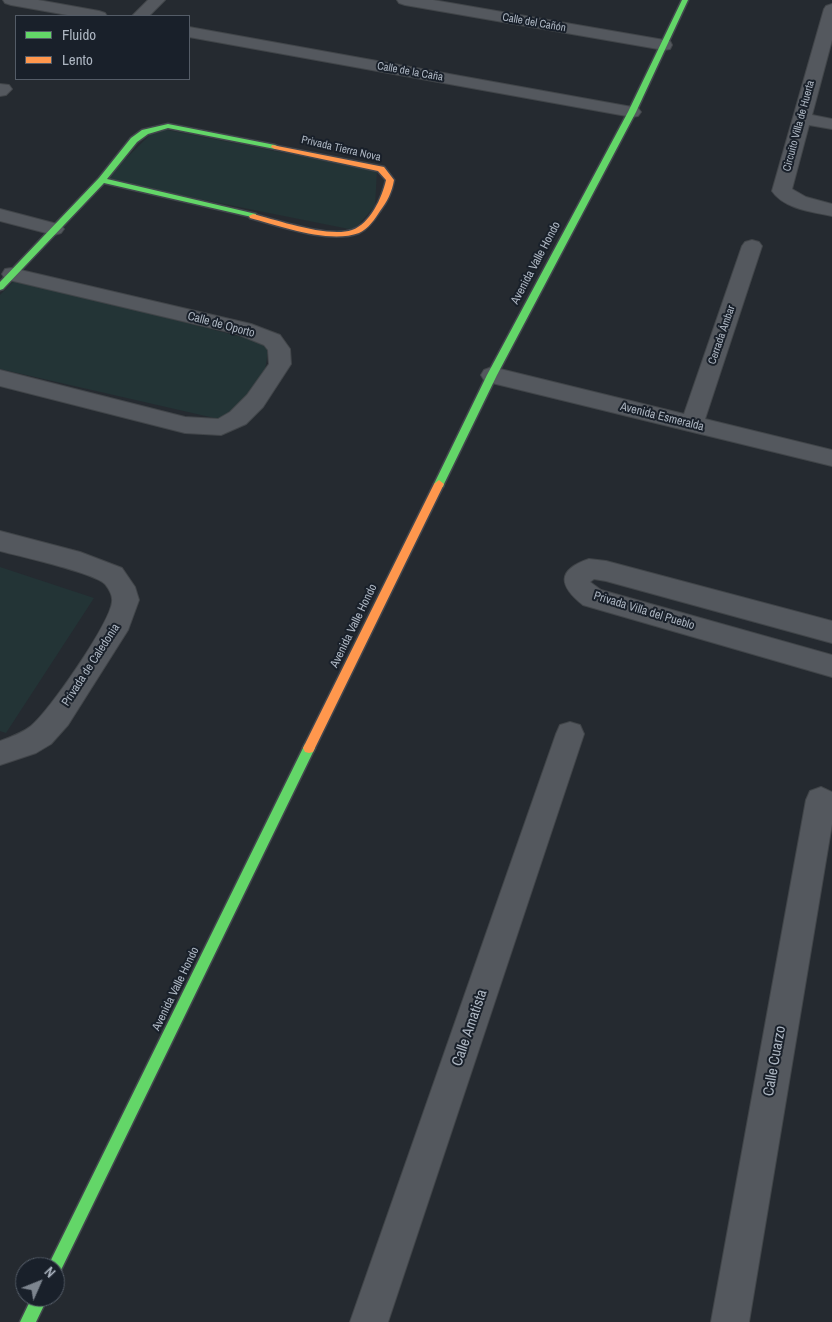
<!DOCTYPE html>
<html>
<head>
<meta charset="utf-8">
<style>
  body { margin:0 }
  #map { position:relative; width:832px; height:1322px; overflow:hidden; background:#252a30; font-family:"Archivo Narrow",sans-serif }
  canvas { display:block }
  .legend { position:absolute; left:15px; top:15px; width:175px; height:65px; box-sizing:border-box; background:#19202a; border:1px solid #545c67; margin:0; padding:6px 9px; list-style:none; font-size:15px; color:#adb6c2 }
  .legend li { display:flex; align-items:center; gap:10px; height:25px }
  .legend b { width:25px; border:1px solid #545c67 }
  .north { position:absolute; left:15px; top:1257px; width:50px; height:50px; box-sizing:border-box; background:#19202a; border:1px solid #545c67; border-radius:50%; rotate:46deg; font-size:14px; font-weight:700; line-height:20px; text-align:center; color:#adb6c2 }
  .north::after { content:''; display:block; margin:auto; width:18px; height:22px; background:#7d858f; clip-path:polygon(50% 0,100% 100%,50% 72%,0 100%) }
</style>
</head>
<body>
<div id="map">
<canvas width="832" height="1322"></canvas>
<ul class="legend">
<li><b style="height:6px;background:#63d668"></b>Fluido</li>
<li><b style="height:6px;background:#ff974d"></b>Lento</li>
</ul>
<div class="north">N</div>
</div>
<script>
const ctx = document.querySelector('canvas').getContext('2d');
ctx.lineJoin = 'round';
function fillPath(path, color) { ctx.fillStyle = color; ctx.fill(path, 'evenodd'); }
function trace(path, color, width, dash) { ctx.strokeStyle = color; ctx.lineWidth = width; ctx.lineCap = dash ? 'butt' : 'round'; ctx.setLineDash(dash || []); ctx.stroke(path); }
function label(font, color, halo, rows, align = 'center') {
  ctx.font = font + ' "Archivo Narrow",sans-serif'; ctx.lineWidth = 4; ctx.setLineDash([]); ctx.textBaseline = 'middle'; ctx.strokeStyle = halo; ctx.fillStyle = color; for (const [text, x, y, turn = 0] of rows) {
    ctx.save(); ctx.translate(x, y); ctx.rotate((+turn || 0) * Math.PI / 180); ctx.textAlign = isNaN(turn) ? turn : align; if (halo) ctx.strokeText(text, 0, 0); ctx.fillText(text, 0, 0); ctx.restore();
  }
}
fillPath(new Path2D(`
  M157 128 377 171 375 206 354 230 104 180Z
  M16 279 269 344 263 384 223 420 0 369V295Z
  M0 567 94 598 6 733 0 731Z`), '#233436');
const street = new Path2D(`
  M3 0H38L99 11 105 13 107 16H73L11 5 5 3Z
  M148 0H165L149 16H132Z
  M397 0H433L664 40 670 41 672 45 670 49 664 50 405 5 399 3Z
  M832 4V40L812 115 832 119V129L809 125 792 189 806 197 832 204V216C813 212 784 209 772 191L824 9 826 6Z
  M189 27 632 107 638 108 641 112 638 116 632 117 189 37Z
  M0 84 9 85 12 89 6 95 0 96Z
  M0 209 61 225 64 229 61 233 54 235 0 221Z
  M752 240 759 242 762 246 705 419 832 450V466L492 383 484 380 481 375 484 370 492 367 684 414 742 246 745 242Z
  M12 268 251 324 280 335 290 349 291 364 263 407 246 424 221 435 185 433 0 386V370L185 417 218 419 230 412 247 395 269 364 268 350 264 345 237 334 5 279 2 274 5 269Z
  M0 531 80 552 122 568 135 587 139 600 128 630 68 725 51 744 36 753 0 765V741C11 737 22 733 31 726 49 712 110 623 112 602 113 596 109 589 105 584 95 573 19 556 0 551Z
  M589 559 606 561 832 621V643L606 581 594 579 590 582 601 590 832 655V677L583 605C559 586 556 570 589 559Z
  M570 722 580 725 584 734 388 1322H350L556 734 560 725Z
  M821 787 832 792V824L749 1322H711L806 800 810 791Z`);
const fast = new Path2D(`
  M682 0H688L636 112 497 375 444 484 443 487H435L434 484 487 375 628 112Z
  M168 124 275 145 279 147 275 149 168 128 148 134 137 142 107 179 256 214V218L104 183 3 289 0 290V282L99 178 131 138 142 130Z
  M309 743 313 744 315 748 60 1272 55 1275V1267H47L50 1262 305 744Z
  M32 1297H48L36 1322H20Z`);
const slow = new Path2D(`
  M272 145 384 167 394 180C392 192 387 202 380 211 375 219 368 229 359 233 329 244 280 226 250 218L249 216 253 214C277 220 328 238 352 230 370 224 382 198 386 180L378 171 275 149 271 147Z
  M439 480 444 484 313 752 309 753 305 752 303 748 305 744 434 484Z`);
trace(street, '#414549', 2);
trace(fast, '#42464d', 3);
trace(slow, '#42464d', 3);
fillPath(street, '#54585e');
fillPath(fast, '#63d668');
fillPath(slow, '#ff974d');
label('11px', '#adb6c2', '#19202a', [
  ["Calle del Cañón",534,23,10],
  ["Calle de la Caña",410,72,10],
  ["Circuito Villa de Huerta",799,126,-75],
  ["Privada Tierra Nova",341,149,13],
  ["Cerrada Ámbar",722,335,-71]
]);
label('12px', '#adb6c2', '#19202a', [
  ["Avenida Valle Hondo",536,263,-62],
  ["Calle de Oporto",221,325,15],
  ["Avenida Esmeralda",662,417,14],
  ["Privada Villa del Pueblo",644,611,17],
  ["Avenida Valle Hondo",354,626,-64],
  ["Privada de Caledonia",91,665,-57],
  ["Avenida Valle Hondo",176,989,-64]
]);
label('15px', '#adb6c2', '#19202a', [
  ["Calle Amatista",470,1028,-71],
  ["Calle Cuarzo",775,1061,-80]
]);
</script>
</body>
</html>
